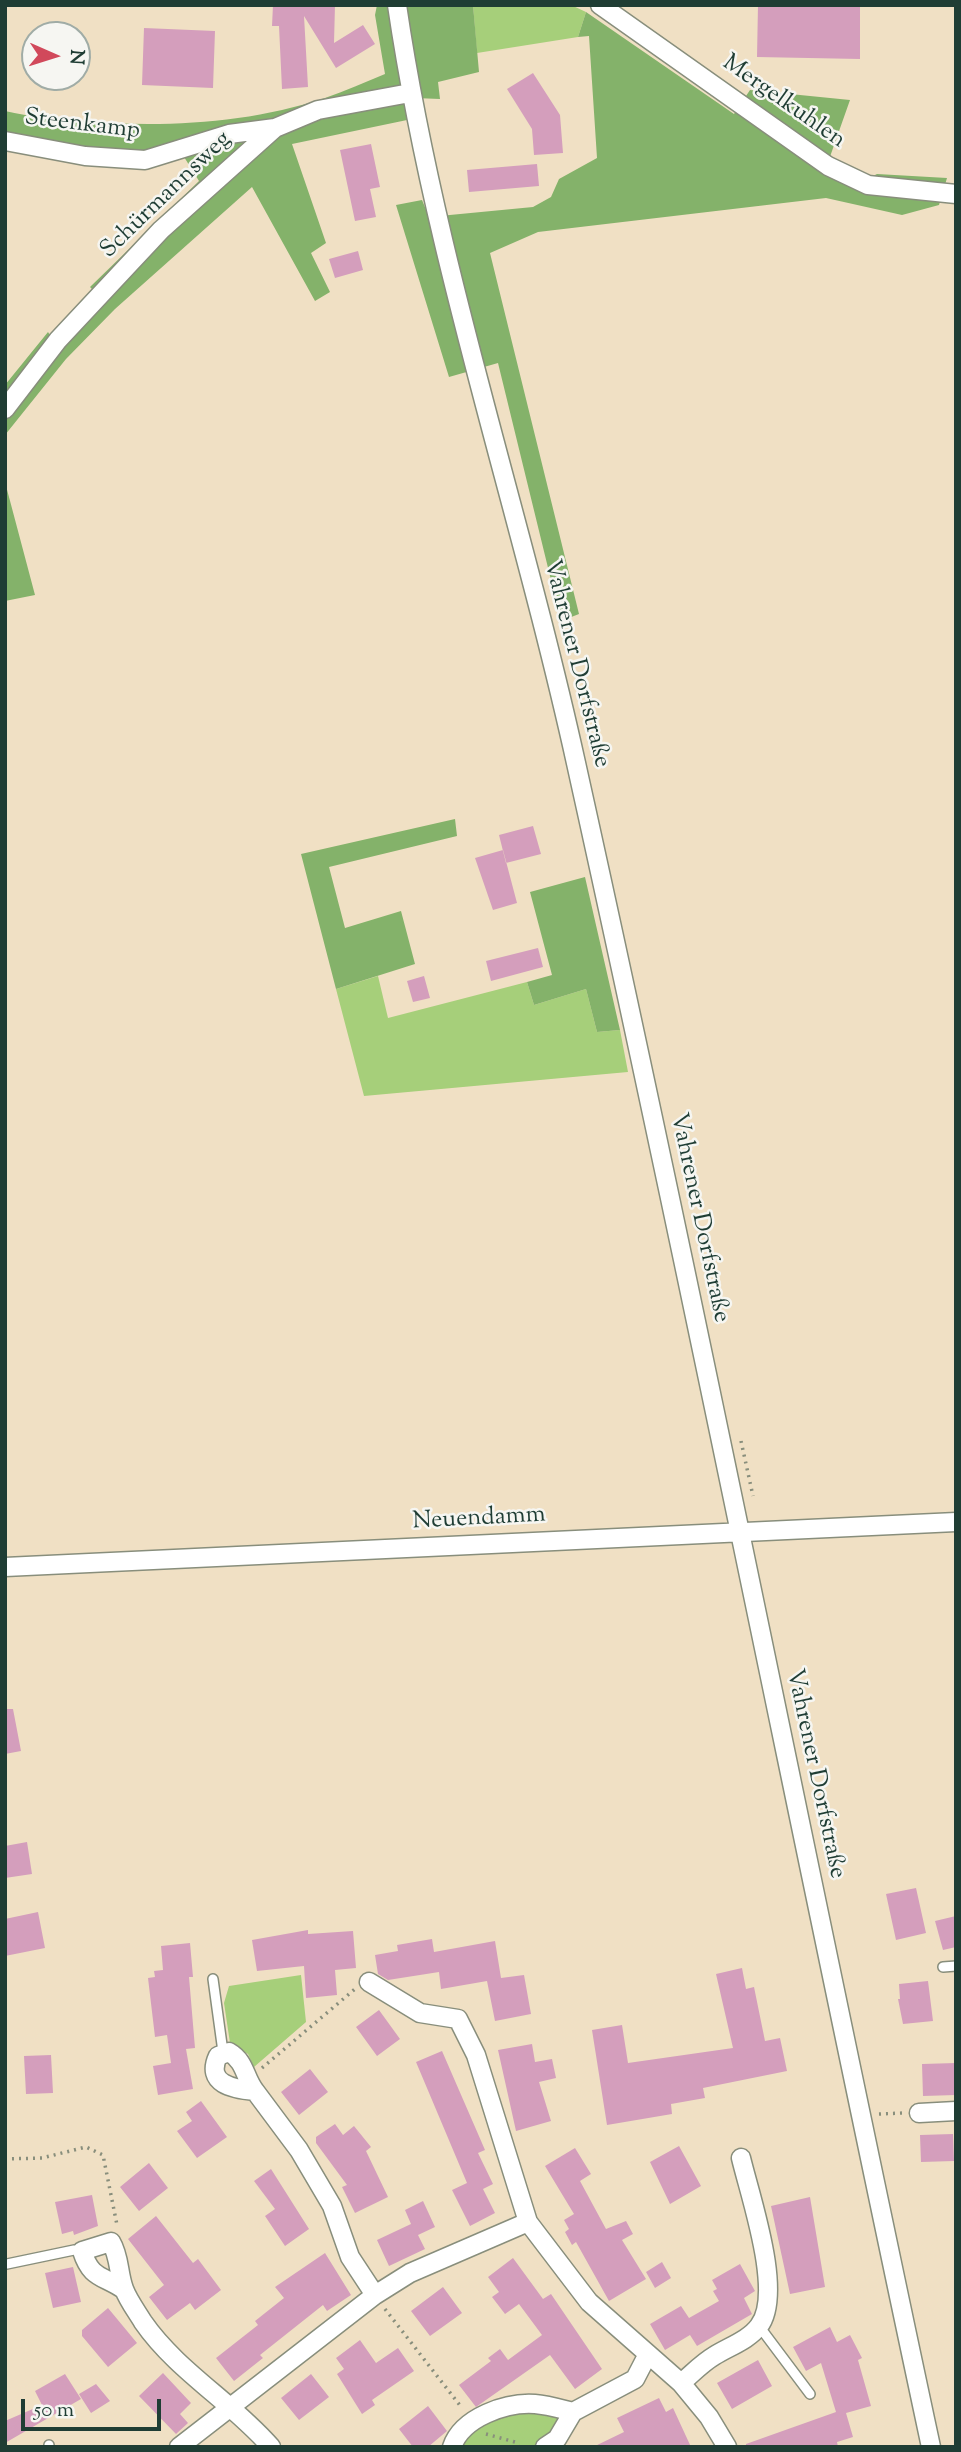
<!DOCTYPE html>
<html>
<head>
<meta charset="utf-8">
<style>
  body { margin:0 }
  #map { position:relative; width:961px; height:2452px; overflow:hidden; background:#f0e0c4; font-family:"Sorts Mill Goudy",serif }
  canvas { display:block }
  .frame { position:absolute; inset:0; border:7px solid #1f3d34; pointer-events:none }
  .north { position:absolute; left:21px; top:21px; width:70px; height:70px; box-sizing:border-box; background:#f6f6f2; border:2px solid #a0aca6; border-radius:50%; rotate:93deg; font-size:19px; font-weight:700; line-height:28px; text-align:center; color:#1f3d34 }
  .north::after { content:''; display:block; margin:auto; width:24px; height:32px; background:#d1495b; clip-path:polygon(50% 0,100% 100%,50% 72%,0 100%) }
  .scale { position:absolute; left:21px; top:2399px; width:140px; height:32px; box-sizing:border-box; border:4px solid #1f3d34; border-top:0; padding-left:9px; font-size:21px; line-height:24px; white-space:nowrap; color:#1f3d34; -webkit-text-stroke:5px #f6f6f2; paint-order:stroke }
</style>
</head>
<body>
<div id="map">
<canvas width="961" height="2452"></canvas>
<div class="frame"></div>
<div class="north">N</div>
<div class="scale">50 m</div>
</div>
<script>
const ctx = document.querySelector('canvas').getContext('2d');
ctx.lineJoin = 'round';
function fillPath(path, color) { ctx.fillStyle = color; ctx.fill(path, 'evenodd'); }
function trace(path, color, width, dash) { ctx.strokeStyle = color; ctx.lineWidth = width; ctx.lineCap = dash ? 'butt' : 'round'; ctx.setLineDash(dash || []); ctx.stroke(path); }
function label(font, color, halo, rows, align = 'center') {
  ctx.font = font + ' "Sorts Mill Goudy",serif'; ctx.lineWidth = 5; ctx.setLineDash([]); ctx.textBaseline = 'middle'; ctx.strokeStyle = halo; ctx.fillStyle = color; for (const [text, x, y, turn = 0] of rows) {
    ctx.save(); ctx.translate(x, y); ctx.rotate((+turn || 0) * Math.PI / 180); ctx.textAlign = isNaN(turn) ? turn : align; if (halo) ctx.strokeText(text, 0, 0); ctx.fillText(text, 0, 0); ctx.restore();
  }
}
fillPath(new Path2D(`
  M473 5H571L586 12 578 37 477 53Z
  M378 976 388 1018 527 982 534 1005 586 989 597 1032 620 1030 628 1072 364 1096 336 989Z
  M301 1975 306 2022 254 2067 248 2054 230 2043 224 2003 229 1986Z
  M531 2409 563 2415 564 2421 538 2447H458C478 2422 501 2415 531 2409Z`), '#a6cf7a');
fillPath(new Path2D(`
  M377 5H473L479 72 438 82 440 99 415 98 407 120 292 144 326 243 311 253 330 292 315 301 252 187 115 309 66 359 5 435V385L48 332 57 346 103 300 90 287 199 181 176 144 141 154 5 138V111C30 117 55 119 80 121 160 128 247 124 325 98 345 91 365 82 385 74L375 15Z
  M586 12 734 114 750 90 850 100 826 168 859 183 877 174 947 178 939 205 902 215 826 198 538 232 490 253 579 614 561 621 498 363 449 377 396 205 422 200 429 217 533 207 551 197 559 179 597 158 589 36 578 37Z
  M5 482 35 595 5 601Z
  M455 819 457 836 329 867 345 928 401 911 415 964 336 989 301 854Z
  M585 877 620 1030 597 1032 586 989 534 1005 527 982 552 975 530 892Z`), '#84b26a');
fillPath(new Path2D(`
  M273 5H335L334 43 363 25 375 44 336 68 304 16 308 87 282 89 279 26H272Z
  M758 5H860V59L757 57Z
  M144 28 215 31 213 88 142 85Z
  M533 73 560 115 563 153 534 155 532 129 507 89Z
  M371 144 380 187 370 189 376 217 355 221 340 150Z
  M537 164 539 186 469 192 467 170Z
  M358 251 363 270 335 278 329 259Z
  M533 826 541 854 506 863 499 835Z
  M503 850 517 903 493 910 475 858Z
  M538 948 543 967 491 981 486 961Z
  M424 976 430 998 413 1002 407 981Z
  M5 1709H13L21 1751 5 1754Z
  M27 1842 32 1874 5 1878V1846Z
  M916 1888 926 1933 896 1940 886 1894Z
  M38 1912 45 1948 5 1956V1919Z
  M956 1916V1947L943 1950 935 1921Z
  M308 1930V1934L353 1931 356 1968 335 1970 337 1995 306 1998 304 1966 257 1971 252 1940Z
  M432 1939 434 1952 495 1941 501 1978 524 1975 531 2014 495 2021 487 1981 441 1989 439 1972 388 1980 378 1974 375 1955 398 1951 397 1945Z
  M190 1943 193 1977H189L195 2048 186 2049 193 2089 158 2095 153 2066 171 2063 167 2035 155 2037 148 1978 155 1977 154 1971 163 1970 161 1946Z
  M742 1968 746 1989 754 1987 765 2041 780 2038 787 2071 703 2088 705 2098 671 2104 672 2114 607 2125 592 2030 622 2025 628 2063 733 2048 716 1974Z
  M928 1981 933 2021 903 2024 898 1999H900L899 1984Z
  M379 2010 400 2039 377 2056 356 2027Z
  M532 2044 535 2062 552 2059 556 2078 539 2082 551 2121 516 2131 498 2050Z
  M442 2051 485 2150 478 2153 493 2184 483 2189 495 2213 470 2226 452 2190 467 2183 416 2062Z
  M51 2055 53 2093 26 2094 24 2056Z
  M956 2063V2095L923 2096 922 2064Z
  M310 2069 328 2092 299 2115 281 2092Z
  M201 2101 227 2137 197 2158 177 2131 192 2121 186 2112Z
  M335 2124 343 2135 354 2126 371 2147 366 2151 388 2197 355 2213 342 2187 347 2185 316 2143V2137Z
  M953 2134 954 2161 921 2162 920 2135Z
  M679 2146 701 2186 670 2204 650 2162Z
  M575 2148 591 2174 580 2181 606 2229 626 2221 633 2234 622 2240 646 2279 609 2301 576 2242 572 2245 565 2232 569 2229 564 2220 574 2214 545 2166Z
  M149 2163 168 2188 139 2211 120 2187Z
  M271 2169 309 2229 285 2246 265 2216 275 2209 254 2181Z
  M92 2195 98 2226 74 2235 73 2231 62 2234 55 2202Z
  M810 2197 825 2287 790 2294 771 2206Z
  M423 2201 435 2227 418 2235 425 2249 389 2266 377 2240 411 2224 405 2210Z
  M156 2216 193 2263 198 2259 221 2290 195 2310 190 2303 167 2320 149 2297 164 2285 128 2239Z
  M325 2253 351 2295 327 2311 323 2305 260 2355 263 2358 234 2381 216 2358 258 2325 255 2321 284 2298 275 2287Z
  M513 2258 543 2299 551 2294 602 2369 575 2389 550 2355 476 2407 459 2385 491 2361 488 2358 500 2349 508 2360 542 2335 519 2304 505 2314 492 2297 499 2292 488 2277Z
  M662 2262 671 2278 655 2288 646 2272Z
  M740 2264 755 2291 744 2298 752 2314 697 2346 690 2335 665 2350 650 2324 681 2306 689 2318 719 2301 713 2291 717 2289 712 2280Z
  M73 2267 81 2302 53 2308 45 2273Z
  M443 2287 462 2313 430 2336 411 2311Z
  M108 2308 137 2343 108 2367 82 2336V2330Z
  M830 2327 837 2342 850 2335 862 2358 858 2360 871 2406 846 2413 853 2437 837 2442 838 2447H746V2444L836 2412 821 2363 806 2371 793 2347Z
  M360 2340 376 2363 398 2348 414 2371 372 2400 375 2405 362 2414 337 2374 344 2369 336 2358Z
  M758 2360 772 2386 732 2409 717 2383Z
  M163 2373 191 2403 180 2414 188 2423 176 2434 139 2396Z
  M65 2374 81 2399 5 2443V2421L42 2405 35 2391Z
  M311 2374 329 2397 299 2420 281 2398Z
  M96 2384 110 2401 91 2413 79 2394Z
  M659 2398 666 2412 673 2408 691 2447H593L624 2432 617 2418Z
  M428 2406 447 2431 428 2447H413L399 2429Z`), '#d49ebc');
const lane = new Path2D(`
  M943 1967 956 1966
  M213 1979 223 2052
  M7 2264 74 2250 82 2251
  M759 2326 810 2394
  M49 2445V2447`);
const street = new Path2D(`
  M397 5C435 263 520 509 576 763 700 1323 811 1886 931 2447
  M600 5 828 166 868 185 956 194
  M5 141 85 156 145 160 229 134 275 128
  M5 409 58 340 161 230 275 128 318 110 410 93
  M5 1567 956 1522
  M369 1982 420 2013 458 2019 476 2055 528 2222
  M255 2091C233 2089 205 2084 218 2056L229 2052C246 2062 244 2077 255 2091L299 2150 332 2206 350 2257 375 2295
  M919 2113 956 2111
  M123 2289C102 2275 91 2279 82 2251L111 2242C120 2257 118 2273 124 2289 128 2300 137 2312 143 2322 177 2371 232 2402 271 2447
  M681 2383C692 2374 702 2363 714 2356 728 2347 749 2340 759 2326 784 2294 750 2196 741 2158
  M179 2447 375 2295 410 2273 528 2222 589 2302 681 2383 709 2417 727 2447
  M452 2447C462 2417 507 2402 535 2404 548 2405 561 2409 573 2412
  M545 2447 557 2439 573 2412 635 2379 648 2354`);
trace(lane, '#888e7c', 12);
trace(street, '#888e7c', 21);
trace(new Path2D(`
  M741 1441 753 1496
  M262 2068 355 1989
  M879 2114 903 2113
  M5 2159 42 2158 86 2147 103 2155 117 2225
  M385 2309 462 2408
  M486 2434 515 2442 519 2447`), '#888e7c', 3.5, [2, 5]);
trace(lane, '#fff', 9);
trace(street, '#fff', 18);
label('24px', '#1f3d34', '#f6f6f2', [
  ["Mergelkuhlen",783,103,35],
  ["Steenkamp",82,126,7],
  ["Schürmannsweg",167,196,-44],
  ["Vahrener Dorfstraße",575,664,76],
  ["Vahrener Dorfstraße",698,1218,78],
  ["Neuendamm",479,1520,-3],
  ["Vahrener Dorfstraße",814,1774,78]
]);
</script>
</body>
</html>
